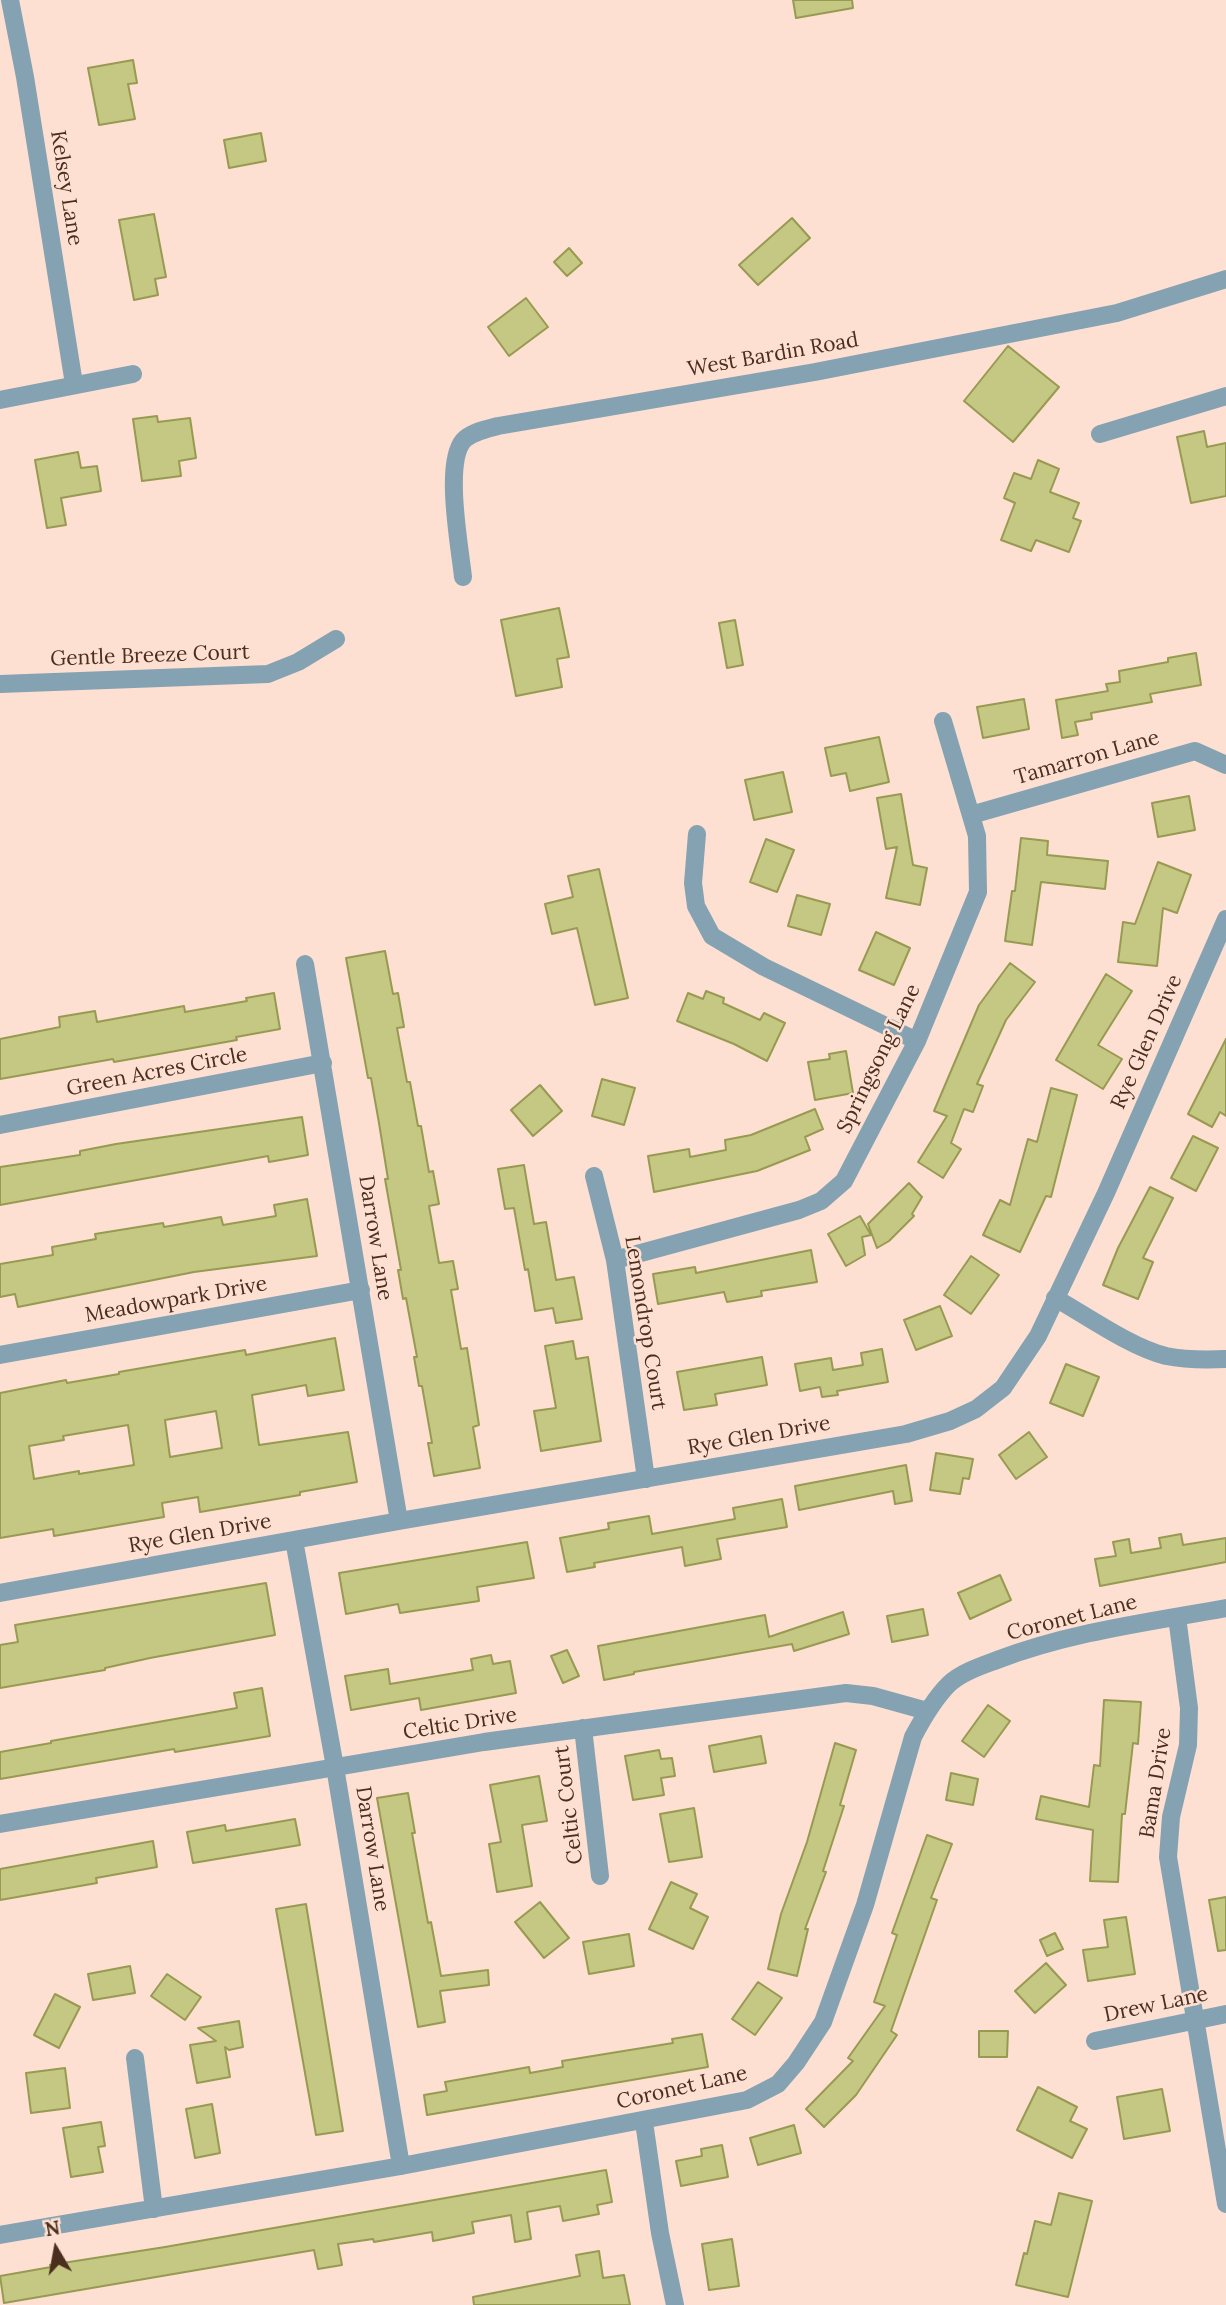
<!DOCTYPE html>
<html>
<head>
<meta charset="utf-8">
<style>
  body { margin:0 }
  #map { position:relative; width:1226px; height:2305px; overflow:hidden; background:#fde0d1; font-family:Lora,serif }
  canvas { display:block }
  .north { position:absolute; left:21px; top:2214px; width:70px; height:70px; -webkit-text-stroke:5px #fde0d1; paint-order:stroke; rotate:350deg; font-size:19px; font-weight:700; line-height:28px; text-align:center; color:#4a2e1e }
  .north::after { content:''; display:block; margin:auto; width:24px; height:32px; background:#4a2e1e; clip-path:polygon(50% 0,100% 100%,50% 72%,0 100%) }
</style>
</head>
<body>
<div id="map">
<canvas width="1226" height="2305"></canvas>
<div class="north">N</div>
</div>
<script>
const ctx = document.querySelector('canvas').getContext('2d');
ctx.lineJoin = 'round';
function fillPath(path, color) { ctx.fillStyle = color; ctx.fill(path, 'evenodd'); }
function trace(path, color, width, dash) { ctx.strokeStyle = color; ctx.lineWidth = width; ctx.lineCap = dash ? 'butt' : 'round'; ctx.setLineDash(dash || []); ctx.stroke(path); }
function label(font, color, halo, rows, align = 'center') {
  ctx.font = font + ' Lora,serif'; ctx.lineWidth = 5; ctx.setLineDash([]); ctx.textBaseline = 'middle'; ctx.strokeStyle = halo; ctx.fillStyle = color; for (const [text, x, y, turn = 0] of rows) {
    ctx.save(); ctx.translate(x, y); ctx.rotate((+turn || 0) * Math.PI / 180); ctx.textAlign = isNaN(turn) ? turn : align; if (halo) ctx.strokeText(text, 0, 0); ctx.fillText(text, 0, 0); ctx.restore();
  }
}
const building = new Path2D(`
  M793 0H852L853 8 796 18Z
  M133 60 137 83 128 84 135 119 99 125 88 68Z
  M261 133 266 161 229 168 224 140Z
  M154 214 166 277 155 279 158 295 134 300 119 220Z
  M792 218 810 238 758 285 739 265Z
  M569 248 582 263 567 276 554 262Z
  M526 298 548 327 509 356 488 327Z
  M1008 346 1059 387 1013 442 964 401Z
  M157 416 158 422 190 418 196 458 179 461 181 476 142 481 133 419Z
  M1204 431 1207 447 1226 443V496L1191 503 1177 437Z
  M78 452 81 468 97 466 101 491 61 498 66 525 47 528 35 460Z
  M1038 460 1059 469 1050 492 1079 503 1073 518 1081 521 1069 552 1036 540 1031 551 1001 540 1015 503 1004 498 1014 473 1031 479Z
  M559 608 569 657 557 659 562 687 516 696 501 620Z
  M735 620 743 665 727 668 719 623Z
  M1196 653 1201 685 1150 694 1152 702 1091 713 1092 719 1075 722 1078 735 1062 738 1056 700 1108 691 1106 684 1120 682 1119 671 1168 662V658Z
  M1024 699 1029 729 983 738 977 707Z
  M879 737 889 782 850 791 846 773 831 776 825 748Z
  M783 772 792 812 754 820 745 780Z
  M901 794 913 865 927 868 920 905 886 898 897 847 886 849 877 798Z
  M1189 796 1195 830 1158 837 1152 803Z
  M1021 838 1048 841 1047 855 1108 861 1105 889 1041 882 1032 945 1005 941 1012 891H1015Z
  M766 839 794 850 777 892 750 882Z
  M1158 862 1191 875 1177 913 1163 908 1157 966 1118 962 1123 922 1135 924Z
  M599 869 628 998 595 1005 577 928 552 934 545 904 573 897 568 876Z
  M797 895 830 904 821 935 788 926Z
  M876 932 910 948 894 985 859 970Z
  M385 951 393 994 398 993 404 1027 397 1028 407 1082H410L418 1126H421L429 1172 433 1171 439 1204 429 1206 439 1263 453 1261 458 1289 451 1290 461 1349 467 1348 479 1425 473 1427 480 1468 434 1476 428 1443H432L422 1386H419L414 1357H417L406 1298 403 1299 398 1270H401L385 1179H388L379 1123 371 1078H368L346 958Z
  M1010 963 1035 982 1006 1020 977 1084 983 1086 973 1112 964 1109 951 1143 961 1149 943 1178 918 1162 947 1116 934 1111 979 1005Z
  M1106 974 1132 991 1098 1045 1122 1059 1103 1089 1056 1060Z
  M706 991 724 998 723 1003 760 1020 764 1013 785 1023 767 1061 734 1044 677 1021 688 993 703 999Z
  M274 993 280 1029 236 1037 237 1040 148 1056 114 1062 113 1059 0 1079V1039L60 1027 59 1017 95 1011 97 1022 184 1006 185 1012 247 1001 246 998Z
  M1226 1039V1116L1220 1112 1212 1127 1188 1114Z
  M846 1051 853 1093 815 1100 808 1062 830 1059 829 1054Z
  M602 1079 635 1088 624 1125 592 1116Z
  M540 1085 562 1111 533 1136 511 1110Z
  M1051 1088 1077 1095 1051 1197 1046 1196 1020 1252 983 1235 1000 1200 1010 1205 1028 1139 1037 1142Z
  M815 1109 823 1129 805 1137 810 1150 757 1171 654 1192 648 1156 689 1149 690 1157 726 1150 725 1140 751 1135Z
  M302 1117 308 1155 269 1162 268 1156 0 1205V1167L80 1155V1151L116 1144Z
  M1193 1136 1218 1148 1196 1191 1171 1178Z
  M524 1165 534 1224 546 1222 556 1280 574 1277 582 1319 556 1323 553 1308 535 1311 528 1269 525 1270 514 1208 505 1209 498 1169Z
  M909 1183 922 1197 912 1214 914 1216 889 1241 877 1248 868 1224Z
  M1150 1187 1173 1198 1143 1258 1153 1262 1138 1299 1103 1285 1118 1248Z
  M307 1199 317 1256 194 1272 18 1307 15 1294 0 1297V1264L53 1255 52 1247 96 1239 95 1234 163 1223 164 1227 221 1217 223 1225 276 1216 274 1205Z
  M860 1216 871 1235 862 1237 865 1255 846 1266 828 1234Z
  M811 1250 817 1282 761 1291 762 1296 727 1302 724 1292 658 1304 653 1274 695 1267 696 1273Z
  M971 1256 999 1275 971 1314 944 1295Z
  M940 1306 952 1336 916 1350 904 1320Z
  M335 1338 344 1390 308 1396 306 1385 252 1395 259 1445 348 1432 357 1482 300 1492V1495L200 1512 198 1497 162 1503 164 1517 54 1536 53 1529 0 1538V1393L66 1380 67 1383 119 1374V1372L222 1354 245 1350 246 1355ZM216 1411 222 1448 170 1457 165 1420ZM128 1425 134 1465 79 1474V1471L34 1479 29 1446 64 1440 63 1436Z
  M573 1341 576 1359 588 1357 601 1441 541 1451 534 1411 556 1408 545 1346Z
  M882 1349 888 1382 837 1391 838 1395 822 1397 820 1387 800 1391 795 1364 831 1358 833 1370 863 1365 861 1353Z
  M762 1357 767 1385 715 1394 717 1405 684 1410 677 1372Z
  M1066 1364 1099 1377 1083 1416 1050 1403Z
  M1029 1432 1047 1457 1016 1479 999 1455Z
  M936 1453 973 1459 969 1479 963 1478 960 1494 930 1490Z
  M906 1465 912 1501 895 1504 893 1491 799 1510 795 1486Z
  M782 1499 787 1527 717 1539 721 1559 685 1566 682 1547 594 1563 595 1567 567 1572 560 1538 609 1529 608 1523 649 1516 652 1534 735 1519 733 1508Z
  M1181 1534 1183 1545 1226 1538V1562L1100 1586 1095 1559 1116 1556 1113 1542 1129 1539 1131 1553 1161 1548 1159 1538Z
  M527 1542 534 1578 477 1587 479 1601 400 1613 398 1604 346 1614 339 1573Z
  M1000 1575 1011 1600 970 1619 958 1593Z
  M266 1583 275 1635 150 1658 105 1668V1670L0 1688V1645L18 1642 15 1625Z
  M923 1609 928 1635 892 1642 887 1616Z
  M843 1612 849 1634 794 1651 792 1644 634 1672V1674L604 1680 598 1646 765 1615 769 1637Z
  M567 1650 579 1676 563 1683 551 1656Z
  M491 1655 493 1664 510 1661 516 1693 421 1710 419 1698 351 1710 345 1676 388 1669 390 1684 473 1670 471 1659Z
  M262 1688 270 1736 175 1752 174 1749 0 1779V1752L51 1743V1741L237 1708 234 1693Z
  M1104 1700 1141 1702 1138 1744 1133 1743 1125 1814H1122L1118 1882 1090 1881 1093 1830 1036 1819 1041 1796 1089 1807 1094 1765 1100 1766Z
  M988 1705 1010 1721 984 1757 962 1741Z
  M761 1736 766 1763 714 1772 709 1746Z
  M835 1743 856 1750 840 1805 844 1806 823 1871 826 1872 805 1929H808L797 1976 768 1969 781 1914 807 1842Z
  M659 1750 661 1759 672 1758 675 1776 661 1778 664 1795 633 1800 625 1756Z
  M951 1773 978 1779 973 1805 946 1800Z
  M539 1776 547 1821 522 1825 532 1886 497 1892 489 1844 501 1842 490 1785Z
  M408 1793 415 1833H412L428 1923 431 1922 441 1976 488 1970 489 1985 440 1991 445 2022 418 2027 377 1798Z
  M694 1808 702 1857 669 1862 660 1814Z
  M295 1819 300 1845 193 1863 187 1832 225 1825 226 1831Z
  M927 1835 952 1844 931 1898 937 1900 891 2031 897 2035 856 2095 824 2127 806 2109 853 2061 848 2058 885 2006 874 2002 897 1935 892 1933Z
  M153 1841 157 1867 96 1878 97 1883 0 1900V1869Z
  M671 1882 697 1894 690 1908 708 1917 693 1949 649 1929Z
  M1226 1897V1950L1218 1951 1209 1900Z
  M540 1902 569 1938 544 1958 515 1922Z
  M306 1904 343 2131 316 2135 276 1909Z
  M1126 1917 1135 1974 1088 1981 1083 1950 1108 1947 1104 1920Z
  M1055 1933 1063 1949 1047 1956 1040 1940Z
  M629 1934 634 1966 589 1974 583 1942Z
  M1046 1963 1066 1985 1035 2013 1015 1991Z
  M130 1966 135 1993 93 2000 88 1974Z
  M167 1974 201 1997 185 2020 151 1996Z
  M758 1982 782 1998 755 2035 732 2019Z
  M55 1994 80 2007 59 2048 34 2035Z
  M239 2021 243 2047 229 2050 225 2047 230 2077 197 2083 190 2045 216 2041 198 2028Z
  M979 2031H1008L1007 2057H979Z
  M702 2034 708 2067 427 2115 424 2095 447 2091 445 2082 529 2067 530 2073 563 2067 562 2061 673 2043 672 2039Z
  M65 2068 70 2108 31 2113 26 2073Z
  M1038 2087 1077 2107 1070 2121 1087 2129 1072 2158 1017 2130Z
  M1162 2089 1170 2131 1124 2139 1117 2097Z
  M212 2104 220 2153 195 2158 186 2109Z
  M101 2122 105 2146 98 2147 103 2172 71 2177 63 2128Z
  M794 2125 801 2153 758 2165 750 2138Z
  M722 2145 728 2177 681 2186 676 2161 702 2156 701 2149Z
  M606 2170 612 2202 597 2205 599 2214 563 2221 560 2206 527 2212 531 2239 515 2242 511 2215 472 2222 474 2233 433 2241 432 2232 374 2242 373 2239 338 2244 342 2265 318 2269 314 2250 4 2303 0 2276 51 2267 50 2265 165 2247Z
  M1059 2193 1092 2201 1068 2297 1016 2285 1024 2253 1027 2254 1035 2221 1051 2225Z
  M732 2239 739 2286 709 2290 702 2244Z
  M599 2251 603 2278 624 2275 630 2305H474L473 2297 580 2276 576 2255Z`);
fillPath(building, '#c5c883');
trace(building, '#989a52', 2);
trace(new Path2D(`
  M10 0 25 77 74 384
  M0 400 133 374
  M1100 434 1226 396
  M463 577C460 548 444 464 463 441 471 432 487 429 498 426L815 372 1117 313 1226 279
  M0 684 268 674 298 662 336 639
  M971 815 1195 751 1226 765
  M697 834 693 883 696 906 712 936 764 967 917 1041
  M305 964 399 1521
  M0 1125 323 1063
  M594 1176 615 1260 646 1479
  M615 1260 799 1210 821 1201 844 1181 917 1041 978 892 977 836 943 721
  M1055 1298C1087 1316 1132 1348 1166 1356 1186 1360 1206 1360 1226 1359
  M0 1355 361 1290
  M294 1540 335 1767 401 2166
  M0 1593 399 1521 906 1434 950 1421 976 1409 1003 1388 1038 1336 1106 1193 1226 919
  M1177 1617 1189 1708 1188 1745 1171 1817 1168 1857 1226 2204
  M583 1728 600 1876
  M0 1824 484 1742 846 1693 873 1696 927 1711
  M1095 2041 1226 2014
  M135 2058 154 2209
  M644 2122 660 2233 675 2305
  M0 2235 401 2166 747 2100 778 2084 796 2063 823 2022 865 1905 913 1737C923 1718 934 1699 949 1684 962 1672 981 1666 997 1660 1070 1632 1149 1622 1226 1608`), '#84a2b2', 18);
label('21px', '#4a2e1e', '#fde0d1', [
  ["Kelsey Lane",66,188,81],
  ["West Bardin Road",773,355,-10],
  ["Gentle Breeze Court",150,656,-2],
  ["Tamarron Lane",1087,758,-16],
  ["Rye Glen Drive",1147,1042,-66],
  ["Springsong Lane",879,1059,-64],
  ["Green Acres Circle",157,1072,-11],
  ["Darrow Lane",375,1238,81],
  ["Meadowpark Drive",176,1300,-10],
  ["Lemondrop Court",645,1323,81],
  ["Rye Glen Drive",759,1436,-10],
  ["Rye Glen Drive",200,1534,-10],
  ["Coronet Lane",1072,1618,-14],
  ["Celtic Drive",460,1724,-9],
  ["Bama Drive",1156,1783,-81],
  ["Celtic Court",569,1805,-97],
  ["Darrow Lane",372,1849,81],
  ["Drew Lane",1156,2005,-12],
  ["Coronet Lane",682,2088,-13]
]);
</script>
</body>
</html>
